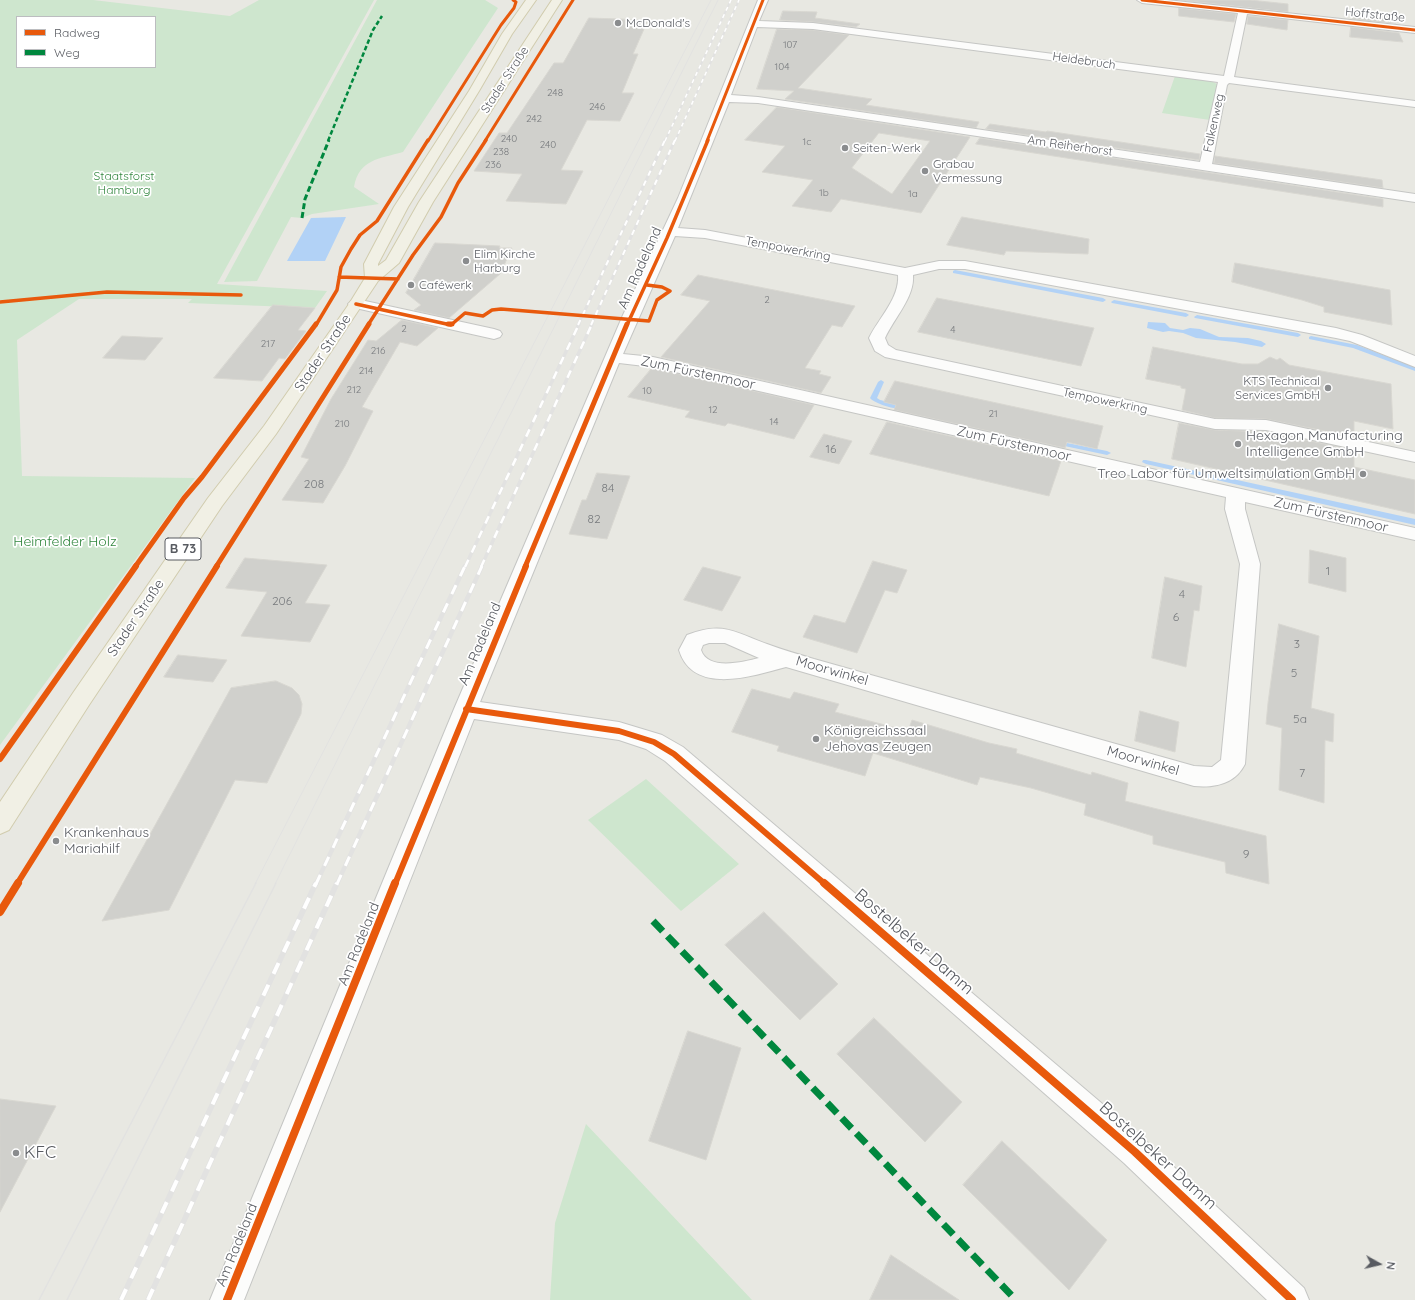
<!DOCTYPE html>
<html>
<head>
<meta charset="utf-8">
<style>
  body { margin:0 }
  #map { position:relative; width:1415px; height:1300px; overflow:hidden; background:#e8e8e2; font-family:Quicksand,sans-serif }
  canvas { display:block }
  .legend { position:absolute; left:16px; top:16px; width:140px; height:52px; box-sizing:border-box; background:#fff; border:1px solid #bcbdc0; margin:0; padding:5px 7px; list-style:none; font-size:12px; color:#585b61 }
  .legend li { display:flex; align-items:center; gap:8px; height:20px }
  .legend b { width:20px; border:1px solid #bcbdc0 }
  .north { position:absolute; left:1359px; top:1244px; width:40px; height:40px; -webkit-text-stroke:3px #fff; paint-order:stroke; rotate:98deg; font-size:11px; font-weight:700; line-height:16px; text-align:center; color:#585b61 }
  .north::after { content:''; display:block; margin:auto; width:14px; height:18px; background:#585b61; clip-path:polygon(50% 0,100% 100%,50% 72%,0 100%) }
</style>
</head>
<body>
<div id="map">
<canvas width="1415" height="1300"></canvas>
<ul class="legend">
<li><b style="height:5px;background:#e8590c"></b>Radweg</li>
<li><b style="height:5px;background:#00873e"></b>Weg</li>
</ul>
<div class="north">N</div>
</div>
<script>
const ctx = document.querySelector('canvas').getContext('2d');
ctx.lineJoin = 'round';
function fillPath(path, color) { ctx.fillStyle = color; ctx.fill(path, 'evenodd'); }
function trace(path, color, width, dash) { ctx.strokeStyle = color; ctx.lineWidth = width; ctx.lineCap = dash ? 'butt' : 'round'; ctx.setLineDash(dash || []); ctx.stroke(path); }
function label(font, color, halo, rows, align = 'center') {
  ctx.font = font + ' Quicksand,sans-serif'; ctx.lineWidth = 3.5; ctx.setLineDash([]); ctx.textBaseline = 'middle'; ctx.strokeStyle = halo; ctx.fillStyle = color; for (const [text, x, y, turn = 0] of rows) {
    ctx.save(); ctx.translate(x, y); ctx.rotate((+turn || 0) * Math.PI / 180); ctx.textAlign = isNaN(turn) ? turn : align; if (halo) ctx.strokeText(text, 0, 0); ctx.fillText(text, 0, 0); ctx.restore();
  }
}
fillPath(new Path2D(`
  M0 0H93L230 16 259 0H374L217 284 327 291 315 308 188 303 192 299H79L17 340 22 476 195 478 0 745ZM17 17H155V67H17Z
  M377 0H485L498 8 403 152C379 159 359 159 354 187L379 204 312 214 302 218 291 217 257 281 224 282Z
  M1175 76 1211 81 1219 85 1210 120 1162 113Z
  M646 779 739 864 681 911 588 820Z
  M586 1124 752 1300H550L555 1223Z`), '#cee6ce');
fillPath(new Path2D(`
  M346 217 325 261H287L311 218Z
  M1148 322 1165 323 1170 328 1183 330 1190 328 1200 329 1219 337 1248 338 1261 341 1266 344 1262 347 1235 342 1196 338 1183 333 1169 331 1163 332 1147 328Z`), '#b2d2f6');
fillPath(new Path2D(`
  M955 270 1103 298 1106 300 1103 302 953 273V271Z
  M1114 300 1186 313 1189 315 1186 317 1112 303 1111 302Z
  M1197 315 1298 333 1301 335 1298 337 1195 318 1194 317Z
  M1311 336 1357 345 1415 367V371L1353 348 1309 339V337Z
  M881 380 884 382 877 398 880 400 910 407V409C901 411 876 405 870 398L878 382Z
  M1052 440 1107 451 1111 453 1107 455 1055 444H1052Z
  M1143 460H1146L1415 519V525L1146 464 1142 462Z`), '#b2d2f6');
const building = new Path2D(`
  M1181 0H1250L1288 4V12Z
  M1179 8 1236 14 1234 22 1179 16Z
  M783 11 817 12 815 18 860 24 856 27 813 22 780 20Z
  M1354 12 1393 16 1396 23 1353 19Z
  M1248 16 1288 20 1287 30 1247 24Z
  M589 18 648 20 633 54H638L622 93H634L620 121 587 120 561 170 583 171 566 204 506 201 522 174 474 171 499 133H507L554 63H563Z
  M1351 27 1399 33 1403 42 1350 37Z
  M777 29 813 30 849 35 798 88 872 99 866 105 979 122 976 128 785 99 794 91 757 89Z
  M777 107 970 137 921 213 841 199 831 212 792 206 813 180 762 172 785 146 745 140ZM879 133 930 141 892 194 852 168Z
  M990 124 1046 132 1047 131 1200 154 1199 160 986 129Z
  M980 138 1383 199V207L976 144Z
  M1215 156 1382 180 1383 188 1214 163Z
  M962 217 1089 239 1088 254 1006 251 1004 255 947 245Z
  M435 243 500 246 499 248H512L500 274 449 318 414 310 421 305 406 293Z
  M1235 263 1390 290 1392 325 1324 312V307L1302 300 1232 282Z
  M698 275 855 306 842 327 832 325 805 368 821 371 819 374 831 377 821 393 661 357 710 301 681 295Z
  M937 298 1094 328 1081 366 918 332Z
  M273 305 315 308 298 330 306 331 285 359 279 358 262 381 214 378Z
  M402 320 438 328 417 346 400 342 362 407 373 411 345 466 323 503 282 500 309 459 301 457 331 399 368 340 376 341Z
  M122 336 163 338 145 360 103 358Z
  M1153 347 1242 364H1258L1270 357 1277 360 1280 358 1289 365 1391 384 1393 429 1354 421V437L1266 419 1215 418 1182 410 1186 389 1181 388V386L1146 379Z
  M652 368H653L814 405 794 439 728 423 725 426 685 417 690 411 628 397Z
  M895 381 1103 426 1097 449 1067 442 1065 448 894 410 896 405 884 402Z
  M887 422 1061 461 1049 496 870 454Z
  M1179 423 1215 430 1266 432 1354 450V467L1415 480V514L1172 459Z
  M824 434 852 441 839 464 810 457Z
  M597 473 630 476 607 539 569 534 582 500H586Z
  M1310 550 1346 558V592L1309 583Z
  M245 558 327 565 305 603 330 605 310 642 241 636 267 592 226 588Z
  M873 561 907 570 897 593 885 590 857 653 803 637 814 615 845 623Z
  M703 567 741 577 722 611 684 600Z
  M1165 577 1202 586 1199 611 1194 610 1186 667 1152 658Z
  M1279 624 1319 636 1311 708 1334 714 1333 742 1325 740 1324 803 1279 790 1282 728 1266 724 1268 703Z
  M178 655 227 660 213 682 164 677Z
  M276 681 292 688 299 695 302 704 301 714 267 783 235 780 169 910 102 921 231 688Z
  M752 689 790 699 794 692 839 704 835 712 908 731 912 720 989 743 1017 749 1016 753 1091 775 1092 772 1128 783 1125 801 1266 836 1269 884 1226 873 1225 862 1153 844V836L1084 815 1086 804 1031 788 980 777 977 785 873 753 865 776 777 751 779 746 732 732Z
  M1140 711 1179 722 1175 752 1135 741Z
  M764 912 838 984 800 1020 725 945Z
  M874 1018 962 1102 925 1142 837 1054Z
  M688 1031 741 1048 706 1160 649 1141Z
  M0 1099 56 1106 0 1212Z
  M1002 1141 1107 1240 1069 1290 963 1185Z
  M891 1255 959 1300H870Z`);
fillPath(building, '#d0d0cc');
trace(building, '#d8d7d1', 1);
const minor = new Path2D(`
  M758 0H768L759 21 813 23 1224 76 1238 13 1142 3 1137 0H1167L1415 27V33L1247 14 1234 77 1415 101V107L1229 83 1227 85 1212 164 1415 194V202L758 103 729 102 678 228 705 230 905 268 939 261H965L1336 328 1362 335 1415 356V367L1350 341 1336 338 965 269H939L913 275C915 297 894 318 885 338L888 345 896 350 1215 419 1266 420 1415 452V462L1266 430 1215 429 885 357 875 351 869 338C878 319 900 298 898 275L705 238 675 236 623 354 653 357 1415 528V540L1245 502V509L1260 564 1245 764C1235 784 1215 788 1194 786L786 667C753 676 693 696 679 650L687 635C723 621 734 632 767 644 783 650 798 654 814 659L1194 766 1212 767 1221 760 1240 564 1225 509 1226 497 653 367 619 363 480 702 619 722 662 735 683 747 1146 1141 1304 1288 1309 1300H1267L1124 1163 665 761 646 749 619 740 474 719 244 1300H210L454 709 623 315 678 198ZM757 27 813 29 1218 82 1200 162 758 97 731 95ZM709 643H725L759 658C743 662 708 671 701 650L703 645Z
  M356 299 494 329 500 331 502 334 500 337 494 339 351 307 348 304 351 301Z`);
const major = new Path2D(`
  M526 0H536L512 34 479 91 408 207 378 264V266L386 260 419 202 552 0H562L433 202 399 263 378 281 276 434 222 506 89 705 9 830 0 834V802L73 693 208 498 264 426 349 304 365 278 364 264 394 207 469 91 502 34Z`);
trace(minor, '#c5c6c4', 2);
trace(major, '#d1ccae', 2);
fillPath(minor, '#fcfcfb');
fillPath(major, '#f1f0e5');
trace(new Path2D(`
  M255 884 711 0
  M275 884 718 0`), '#e2e2e1', 1);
trace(new Path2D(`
  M39 1300 256 883
  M67 1300 276 883`), '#e2e2e1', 1.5);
const railFar4 = new Path2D(`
  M665 141 731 0
  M675 141 739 0`);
const railFar3 = new Path2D(`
  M578 325 665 140
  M591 325 675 140`);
const railFar2 = new Path2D(`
  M465 567 579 324
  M481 567 592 324`);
const railFar1 = new Path2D(`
  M316 884 465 566
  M337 884 482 566`);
const rail = new Path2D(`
  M121 1300 316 883
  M148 1300 337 883`);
trace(railFar4, '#e2e2e1', 2);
trace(railFar3, '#e2e2e1', 3);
trace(railFar2, '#e2e2e1', 3.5);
trace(railFar1, '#e2e2e1', 4.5);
trace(rail, '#e2e2e1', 5.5);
trace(railFar4, '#fff', 1.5, [4]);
trace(railFar3, '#fff', 2, [5.5]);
trace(railFar2, '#fff', 2.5, [8]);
trace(railFar1, '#fff', 3, [10]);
trace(rail, '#fff', 4, [12]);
trace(new Path2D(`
  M328 141 373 30 382 16`), '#00873e', 2.5, [4.5, 2.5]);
trace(new Path2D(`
  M302 218 305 199 329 140`), '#00873e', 3, [6, 3]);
trace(new Path2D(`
  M653 921 1016 1300`), '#00873e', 7, [14, 7]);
trace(new Path2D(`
  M1142 0 1415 30
  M428 141 501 25 514 8 516 2 513 0
  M485 141 573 0
  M707 141 763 0`), '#e8590c', 3);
trace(new Path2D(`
  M339 277 398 279
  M0 302 107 292 241 295
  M356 304 451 325 465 313 483 316 492 310 501 309 649 321 657 300 670 291 662 287 647 285
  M316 325 337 290 341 267 351 249 360 235 377 221 428 140
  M368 325 413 255 441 217 458 183 486 140
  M627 325 667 238 708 140`), '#e8590c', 3.5);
trace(new Path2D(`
  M448 324H452
  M135 567 184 498 202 477 316 324
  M216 567 369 324
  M525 567 627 324`), '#e8590c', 5);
trace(new Path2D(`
  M466 709 619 731 654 742 674 754 825 884
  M0 759 136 566
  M17 884 217 566
  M395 884 526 566`), '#e8590c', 6);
trace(new Path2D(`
  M824 883 1135 1152 1292 1300
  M0 912 18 883
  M227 1300 395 883`), '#e8590c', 8);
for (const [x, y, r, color] of [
  [618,23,4,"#8a8c8e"],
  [845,148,4,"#8a8c8e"],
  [925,171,4,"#8a8c8e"],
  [466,261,4,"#8a8c8e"],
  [411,285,4,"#8a8c8e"],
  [1328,388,4,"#8a8c8e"],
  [1238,444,4,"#8a8c8e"],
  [1363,474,4,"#8a8c8e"],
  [816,739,4,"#8a8c8e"],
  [56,841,4,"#8a8c8e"],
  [16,1153,4,"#8a8c8e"]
]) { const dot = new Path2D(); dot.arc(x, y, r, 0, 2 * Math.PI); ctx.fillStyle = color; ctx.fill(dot); trace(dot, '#fff', 1.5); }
label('10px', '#777a7d', null, [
  ["107",790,45],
  ["104",782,67],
  ["248",555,93],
  ["246",597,107],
  ["242",534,119],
  ["240",509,139],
  ["1c",807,142],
  ["240",548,145],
  ["238",501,152],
  ["236",493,165],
  ["1b",824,193],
  ["1a",913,194],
  ["2",767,300],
  ["2",404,329],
  ["4",953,330],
  ["217",268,344],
  ["216",378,351],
  ["214",366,371],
  ["212",354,390],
  ["10",647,391],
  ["12",713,410],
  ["21",993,414],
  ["14",774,422],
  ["210",342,424]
]);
label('12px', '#585b61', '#fff', [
  ["Hoffstraße",1375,15,6],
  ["Heidebruch",1084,61,8],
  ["Stader Straße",505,80,-57],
  ["Falkenweg",1214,123,-78],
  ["Am Reiherhorst",1070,146,8],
  ["Tempowerkring",788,249,11],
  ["Tempowerkring",1105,401,12]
]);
label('12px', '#585b61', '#fff', [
  ["McDonald's",626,23],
  ["Seiten-Werk",853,148],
  ["Grabau",933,164],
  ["Vermessung",933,178],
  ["Elim Kirche",474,254],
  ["Harburg",474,268],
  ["Caféwerk",419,285],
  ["KTS Technical",1320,381,"right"],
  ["Services GmbH",1320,395,"right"]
], 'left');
label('12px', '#31863e', '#fff', [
  ["Staatsforst",124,176],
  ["Hamburg",124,190]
]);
label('12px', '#777a7d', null, [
  ["16",831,449],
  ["208",314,484],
  ["84",608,488],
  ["82",594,519],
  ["1",1328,571],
  ["4",1182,594],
  ["206",282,601],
  ["6",1176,617],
  ["3",1297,644],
  ["5",1294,673],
  ["5a",1300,719],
  ["7",1302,773],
  ["9",1246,854]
]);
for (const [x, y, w] of [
  [183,549,36]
]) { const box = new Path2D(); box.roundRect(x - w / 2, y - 11, w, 22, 3); ctx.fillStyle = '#fff'; ctx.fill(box); trace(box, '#585b61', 1); }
label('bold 13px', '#585b61', null, [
  ["B 73",183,549]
]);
label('14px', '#585b61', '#fff', [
  ["Am Radeland",640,268,-66],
  ["Stader Straße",323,353,-56],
  ["Zum Fürstenmoor",698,373,12],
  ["Zum Fürstenmoor",1014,444,13],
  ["Zum Fürstenmoor",1331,515,13],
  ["Stader Straße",136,618,-56],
  ["Am Radeland",480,644,-67],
  ["Moorwinkel",832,671,16],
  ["Moorwinkel",1143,761,16],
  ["Am Radeland",359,944,-68],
  ["Am Radeland",237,1245,-68]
]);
label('14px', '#585b61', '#fff', [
  ["Hexagon Manufacturing",1246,436],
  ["Intelligence GmbH",1246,452],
  ["Treo Labor für Umweltsimulation GmbH",1355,474,"right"],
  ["Königreichssaal",824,731],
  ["Jehovas Zeugen",824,747],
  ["Krankenhaus",64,833],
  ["Mariahilf",64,849]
], 'left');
label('14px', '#31863e', '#fff', [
  ["Heimfelder Holz",65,542]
]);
label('17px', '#585b61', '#fff', [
  ["Bostelbeker Damm",914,942,41],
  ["Bostelbeker Damm",1158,1156,42]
]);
label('17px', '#585b61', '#fff', [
  ["KFC",24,1153]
], 'left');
</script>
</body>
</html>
